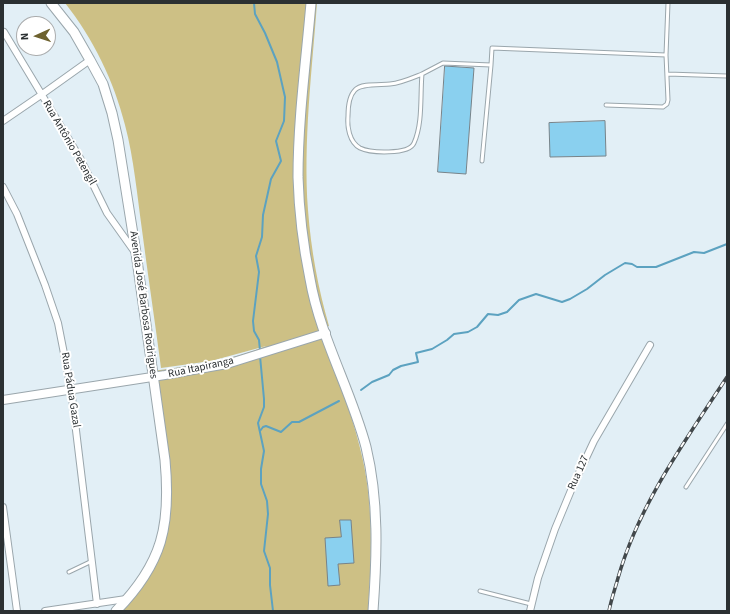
<!DOCTYPE html>
<html>
<head>
<meta charset="utf-8">
<style>
  body { margin:0 }
  #map { position:relative; width:730px; height:614px; overflow:hidden; background:#e2eff6; font-family:"Source Sans 3",sans-serif }
  canvas { display:block }
  .frame { position:absolute; inset:0; border:4px solid #2b3032; pointer-events:none }
  .north { position:absolute; left:16px; top:16px; width:40px; height:40px; box-sizing:border-box; background:#fff; border:1px solid #aaacad; border-radius:50%; rotate:267deg; font-size:11px; font-weight:700; line-height:16px; text-align:center; color:#2b3032 }
  .north::after { content:''; display:block; margin:auto; width:14px; height:18px; background:#6e622f; clip-path:polygon(50% 0,100% 100%,50% 72%,0 100%) }
</style>
</head>
<body>
<div id="map">
<canvas width="730" height="614"></canvas>
<div class="frame"></div>
<div class="north">N</div>
</div>
<script>
const ctx = document.querySelector('canvas').getContext('2d');
ctx.lineJoin = 'round';
function fillPath(path, color) { ctx.fillStyle = color; ctx.fill(path, 'evenodd'); }
function trace(path, color, width, dash) { ctx.strokeStyle = color; ctx.lineWidth = width; ctx.lineCap = dash ? 'butt' : 'round'; ctx.setLineDash(dash || []); ctx.stroke(path); }
function label(font, color, halo, rows, align = 'center') {
  ctx.font = font + ' "Source Sans 3",sans-serif'; ctx.lineWidth = 4; ctx.setLineDash([]); ctx.textBaseline = 'middle'; ctx.strokeStyle = halo; ctx.fillStyle = color; for (const [text, x, y, turn = 0] of rows) {
    ctx.save(); ctx.translate(x, y); ctx.rotate((+turn || 0) * Math.PI / 180); ctx.textAlign = isNaN(turn) ? turn : align; if (halo) ctx.strokeText(text, 0, 0); ctx.fillText(text, 0, 0); ctx.restore();
  }
}
fillPath(new Path2D(`
  M65 3H317C312 71 303 142 308 210 311 250 318 288 329 326L320 329C334 368 350 407 360 448 374 501 372 556 368 611H111L129 594 153 560 168 507 153 371C191 366 230 361 266 346L211 361 161 368C155 322 148 276 142 230 137 195 134 159 125 125 114 81 93 38 65 3Z`), '#cdc085');
trace(new Path2D(`
  M254 3 255 14 265 33 277 62 285 97 284 121 276 141 281 161 271 179 263 215 262 237 256 256 259 272 253 321 254 331 259 340 260 351
  M260 356 264 399V407L258 423 264 451 261 469V484L267 501 268 514 264 551 270 568V585L273 611
  M361 390 372 382 389 375 393 370 401 366 418 362 416 353 432 349 447 340 454 334 468 332 477 327 488 314 498 315 507 312 519 300 536 294 562 302 570 299 587 289 605 275 625 263 632 264 637 267H656L694 252 704 253 727 244
  M260 431 263 427 266 426 281 432 292 422H299L339 401`), '#5ca2c0', 2);
const building = new Path2D(`
  M445 66 474 68 466 174 438 172Z
  M605 121 606 156 550 157 549 123Z
  M340 520H351L354 563 338 564 340 585 328 586 325 538 341 537Z`);
fillPath(building, '#8ad0ef');
trace(building, '#778389', 1);
const service = new Path2D(`
  M422 74C412 78 401 83 390 84 381 85 361 83 355 90 349 96 348 108 348 116 347 126 349 142 360 148 370 153 409 155 414 143 423 123 420 96 422 74L443 63 491 65 492 48 666 55
  M668 74 727 76
  M606 105 663 107 667 104 668 100 666 55 668 3
  M482 161 491 65
  M686 487 727 424
  M69 572 92 561
  M480 591 531 604`);
const minor = new Path2D(`
  M4 32 80 158 107 213 134 251
  M3 121 41 95 90 60
  M3 187 17 214 45 285 58 323 71 389 97 604
  M3 507 17 611
  M45 611 126 599
  M530 611 538 578 555 529 572 488 594 441 650 345`);
const tertiary = new Path2D(`
  M3 400 165 375 227 364 326 333`);
const secondary = new Path2D(`
  M51 3 74 32 90 60 103 84 112 113 118 140 136 253 165 460C171 525 163 563 116 611
  M311 3C306 61 298 119 298 177 299 211 303 245 310 279 320 337 351 390 366 447 379 501 377 556 373 611`);
trace(service, '#9aa6ac', 5);
trace(minor, '#9aa6ac', 8);
trace(tertiary, '#9aa6ac', 10);
trace(secondary, '#9aa6ac', 11);
trace(service, '#fff', 3);
trace(minor, '#fff', 6);
trace(tertiary, '#fff', 8);
trace(secondary, '#fff', 9);
const rail = new Path2D(`
  M609 611C611 600 615 589 618 578 639 504 685 441 727 377`);
trace(rail, '#42484b', 3.5);
trace(rail, '#fff', 2, [6]);
label('11px', '#2b3032', '#fff', [
  ["Rua Antônio Petengil",69,143,60],
  ["Avenida José Barbosa Rodrigues",143,305,82],
  ["Rua Itapiranga",201,368,-12],
  ["Rua Pádua Gazal",70,390,81],
  ["Rua 127",579,473,-66]
]);
</script>
</body>
</html>
